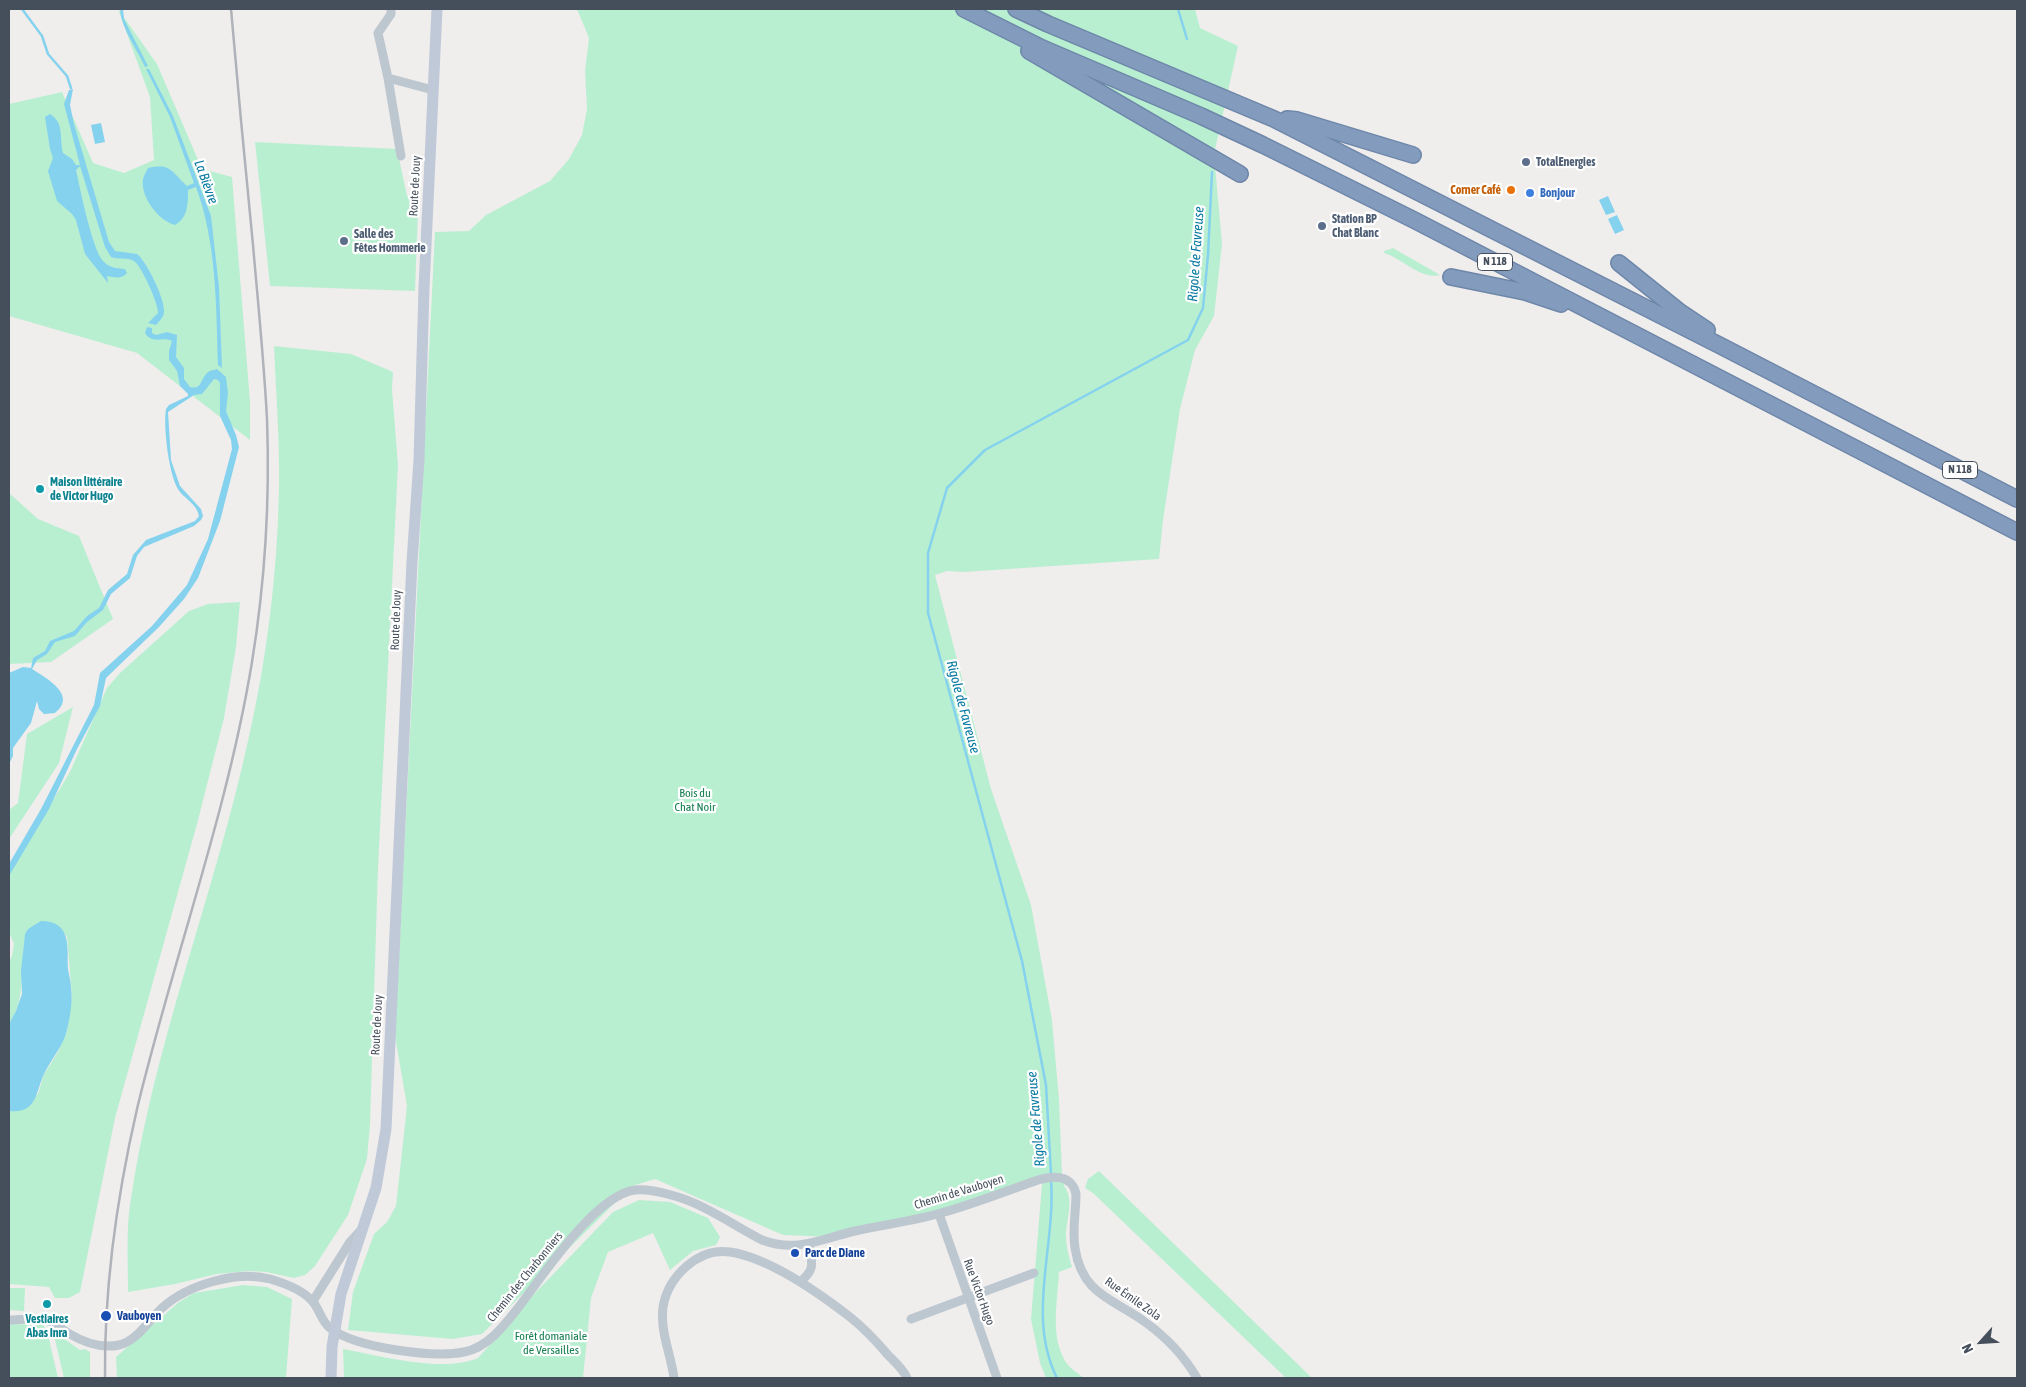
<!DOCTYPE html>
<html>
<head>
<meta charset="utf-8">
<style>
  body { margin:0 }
  #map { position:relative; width:2026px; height:1387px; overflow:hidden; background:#f0eded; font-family:"Asap Condensed",sans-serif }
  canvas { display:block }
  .frame { position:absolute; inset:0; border:10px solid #454f5b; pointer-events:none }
  .north { position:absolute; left:1956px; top:1317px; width:50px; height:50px; -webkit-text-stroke:4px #fff; paint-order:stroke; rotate:244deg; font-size:14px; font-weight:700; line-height:20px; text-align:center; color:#454f5b }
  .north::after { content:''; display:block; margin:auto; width:18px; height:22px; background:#454f5b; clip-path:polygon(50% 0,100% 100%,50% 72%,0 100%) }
</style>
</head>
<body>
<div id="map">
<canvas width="2026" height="1387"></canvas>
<div class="frame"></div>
<div class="north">N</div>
</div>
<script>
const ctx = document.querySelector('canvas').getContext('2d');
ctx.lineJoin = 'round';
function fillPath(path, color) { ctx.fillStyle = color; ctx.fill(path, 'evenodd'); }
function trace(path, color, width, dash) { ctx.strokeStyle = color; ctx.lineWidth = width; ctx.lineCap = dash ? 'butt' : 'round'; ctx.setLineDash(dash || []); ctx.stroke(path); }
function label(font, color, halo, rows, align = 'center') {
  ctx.font = font + ' "Asap Condensed",sans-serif'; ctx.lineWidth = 4.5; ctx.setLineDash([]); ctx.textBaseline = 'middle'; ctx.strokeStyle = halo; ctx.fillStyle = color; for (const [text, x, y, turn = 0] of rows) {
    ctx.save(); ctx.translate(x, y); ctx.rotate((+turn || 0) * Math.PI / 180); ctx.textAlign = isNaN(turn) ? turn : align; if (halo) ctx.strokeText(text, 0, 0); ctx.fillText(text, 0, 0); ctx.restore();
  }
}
fillPath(new Path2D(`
  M118 9 157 64 202 169 232 177 250 402V440L137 353 9 316V104L62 92 93 163 124 173 154 160 150 97Z
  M577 9H1195L1200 28 1238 46 1214 154 1222 244 1214 316 1195 350 1180 409 1163 520 1159 559 963 572 947 571 935 575 991 789 1031 905 1052 1020 1059 1100 1062 1175 955 1209 832 1237 783 1235 655 1179 632 1186 482 1334 453 1339 348 1330 353 1292 374 1234 387 1222 396 1206 407 1106 395 1036 435 232 469 231 486 215 550 181 569 159 582 135 587 109 585 71 589 38Z
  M255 142 397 149 407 196 418 210 415 291 270 286Z
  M1393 248 1440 275C1420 280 1402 258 1384 253V251Z
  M274 346 351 354 393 372 392 389 398 465 378 868 370 1124 367 1159 348 1215 315 1266 305 1275 294 1278 266 1272 248 1271 217 1274 175 1284 128 1292C128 1263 126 1233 130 1205 153 1046 214 896 248 741 267 658 277 575 279 491 280 443 276 394 274 346Z
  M9 493 38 519 79 536 113 619 51 662 9 664Z
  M240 602 236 647 224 718 197 824 115 1118 80 1292 69 1298H55L49 1287 9 1284V1111L38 1094 44 1074 58 1052 67 1031 72 996 67 937 58 926 52 923 28 929C23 939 24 949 23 960 21 983 23 1004 9 1024V962L12 956 14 944 9 932V873L70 772 107 688 120 673 189 611 208 604Z
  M73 707 59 763 9 839V810L18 803 27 734Z
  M1099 1171 1312 1378H1286L1093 1193 1085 1188 1088 1179Z
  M1057 1180 1065 1183 1064 1186C1075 1199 1066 1220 1066 1236 1066 1246 1069 1257 1072 1267L1059 1272C1058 1299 1050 1333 1064 1359 1068 1367 1077 1373 1084 1378H1046L1040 1363 1031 1319 1042 1184 1047 1181Z
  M639 1200 670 1202 708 1218 720 1237 716 1245 693 1251 670 1270 653 1233 608 1252 591 1298 583 1378H344L343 1349C382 1356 441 1373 478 1358L537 1291 613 1212Z
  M243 1285 267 1287 292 1299 286 1378H117L116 1357 179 1302 194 1293Z
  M9 1288H25L24 1311 9 1310Z
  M9 1324 43 1325 47 1331 58 1378H9Z
  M53 1331 80 1350 85 1349 90 1352V1378H64Z`), '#b9efd1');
fillPath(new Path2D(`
  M120 9H123L124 19 148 66 145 67C137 49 121 28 120 9Z
  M146 69H149L173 116 211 216 219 287 222 368 218 365C216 306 217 244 196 187L188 190C188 204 188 218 175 225 159 221 140 197 143 179 144 175 146 172 148 168 172 163 171 172 187 186L194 183 170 117Z
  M73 89 70 105 74 124 109 242 115 251 137 254C147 262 165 299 164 312 164 317 159 321 156 325L148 323 158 313C159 305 141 265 134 261 127 257 118 260 111 257L105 247 80 166 76 170C80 188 92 249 103 261 109 268 116 268 125 269L127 273C121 280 114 277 107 276L108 283 85 254 76 220 72 214 57 201 48 171 53 158 50 149 45 117 50 114C65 123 59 139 63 153L72 159 76 165H80L64 104 69 90Z
  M101 123 105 142 95 144 91 125Z
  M1608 196 1615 212 1606 215 1599 200Z
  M1617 215 1624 230 1615 234 1608 219Z
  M147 327 152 328V333L156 335 167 332 177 335 176 357 184 368V379L190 387C202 390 200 380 207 373 210 370 214 370 217 369L226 377 228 393 226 411 236 435 239 447 220 521 198 578 184 599 159 627 106 678 100 706 77 749 49 809 9 876V864L41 809 94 705 100 673 152 626 187 585 208 539 232 449 231 440 220 416V383L218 380 214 379 202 394 194 395 168 412 171 460 180 486 201 509 203 516 201 520 194 526 144 547 137 556 130 578 111 594 103 610 87 622 75 636 55 642 47 654 37 660 32 669C46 678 78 695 55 713L44 714 39 709 37 701 31 723 13 748V756L9 764V673L23 667 31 668 33 658 45 651 50 641 74 631 87 616 99 608 108 590 127 574 133 555 146 540 195 521 199 516C197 505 187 500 180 492 169 479 163 426 166 409L169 405 188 396V394L180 386 177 371 169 360V351L172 341C162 336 153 345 145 333Z
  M41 921C72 921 67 947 68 969 69 975 71 982 71 988 73 1001 70 1017 67 1030 63 1047 51 1059 44 1074 36 1091 37 1114 10 1111L9 1024 16 1011 22 994 21 971 25 934 28 929Z`), '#85d2ee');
trace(new Path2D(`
  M22 9 42 36 48 54 67 76 71 88
  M1178 9 1187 39
  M1051 1174 1046 1085 1022 961 928 613V553L947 488 985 450 1188 340 1203 308 1208 255 1212 172
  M1051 1180C1056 1246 1026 1316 1057 1378`), '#85d2ee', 2.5);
const highway = new Path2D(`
  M964 9 1042 48 1201 116 1263 145 1414 220 2017 532
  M1016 9 1048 24 1274 119 1721 346 2017 499
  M1029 51 1240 174
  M1287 119 1297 120 1413 155
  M1619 263 1680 312 1707 330
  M1451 277 1525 292 1561 304`);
trace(highway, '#6e87a9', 18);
trace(new Path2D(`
  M391 9V14L378 33 388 78 401 156
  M388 78 433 90
  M939 1214 997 1378
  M800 1282C816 1269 812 1263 809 1245
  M313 1301 350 1242 361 1230
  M911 1319 1034 1273
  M9 1320C21 1320 37 1317 49 1321 56 1324 62 1329 68 1333 83 1342 100 1349 119 1345 137 1341 149 1320 162 1308 187 1285 237 1270 270 1279 284 1283 304 1291 313 1302 320 1310 321 1321 330 1328 356 1348 432 1358 464 1352 487 1348 504 1326 518 1308 542 1277 595 1195 635 1190 646 1189 660 1192 671 1195 703 1203 733 1225 762 1240 797 1253 821 1239 855 1231 883 1225 913 1221 941 1213 974 1204 1006 1191 1038 1180 1054 1175 1072 1175 1076 1194 1076 1212 1072 1230 1075 1248 1082 1295 1114 1299 1145 1322 1166 1337 1184 1356 1197 1378
  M674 1378C671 1354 660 1333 663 1307 668 1277 698 1247 730 1252 769 1258 819 1293 850 1317 864 1328 877 1342 888 1355 895 1362 903 1369 907 1378`), '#bdc7d0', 9);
trace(new Path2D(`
  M331 1378 332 1347 341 1294 376 1188 386 1129 412 562 419 460 424 288 437 9`), '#bfc9d7', 11);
trace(highway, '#839cbe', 15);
trace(new Path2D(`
  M105 1378C104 1288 117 1196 137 1109 173 959 227 814 252 662 265 582 270 500 267 419 264 361 258 303 253 245 245 166 238 88 231 9`), '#afb2b8', 2.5);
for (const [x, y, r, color] of [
  [1526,162,5,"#5c6f8a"],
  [1511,190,5,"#e8710a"],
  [1530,193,5,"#3f7fe0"],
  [1322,226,5,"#5c6f8a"],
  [344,241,5,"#5c6f8a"],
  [40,489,5,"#0f9aa8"],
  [795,1253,5,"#1a4fb4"],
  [47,1304,5,"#0f9aa8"],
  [106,1316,6,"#1a4fb4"]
]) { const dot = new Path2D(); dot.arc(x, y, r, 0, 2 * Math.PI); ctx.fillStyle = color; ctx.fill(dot); trace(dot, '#fff', 2); }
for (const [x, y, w] of [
  [1495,262,35],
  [1960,470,35]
]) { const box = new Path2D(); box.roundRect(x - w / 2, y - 8.5, w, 17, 4); ctx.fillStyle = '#fff'; ctx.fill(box); trace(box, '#454f5b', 1); }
label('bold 11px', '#454f5b', null, [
  ["N 118",1495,262],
  ["N 118",1960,470]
]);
label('bold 12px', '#4e5e75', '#fff', [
  ["TotalEnergies",1536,162],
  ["Station BP",1332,219],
  ["Chat Blanc",1332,233],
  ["Salle des",354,234],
  ["Fêtes Hommerie",354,248]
], 'left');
label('12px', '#454f5b', '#fff', [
  ["Route de Jouy",415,186,-87],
  ["Route de Jouy",396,620,-88],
  ["Route de Jouy",377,1025,-87],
  ["Chemin de Vauboyen",959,1192,-17],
  ["Chemin des Charbonniers",525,1277,-51],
  ["Rue Victor Hugo",979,1292,70],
  ["Rue Émile Zola",1133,1299,35]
]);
label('bold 12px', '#c56008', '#fff', [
  ["Corner Café",1501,190]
], 'right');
label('bold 12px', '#366cbe', '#fff', [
  ["Bonjour",1540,193]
], 'left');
label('bold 12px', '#0d838f', '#fff', [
  ["Maison littéraire",50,482],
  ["de Victor Hugo",50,496],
  ["Vestiaires",47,1319,"center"],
  ["Abas Inra",47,1333,"center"]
], 'left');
label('12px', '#147e4f', '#fff', [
  ["Bois du",695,793],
  ["Chat Noir",695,807],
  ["Forêt domaniale",551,1336],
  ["de Versailles",551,1350]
]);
label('bold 12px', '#164399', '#fff', [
  ["Parc de Diane",805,1253],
  ["Vauboyen",117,1316]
], 'left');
label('italic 14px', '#097aa2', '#fff', [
  ["La Bièvre",206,182,70],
  ["Rigole de Favreuse",1196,254,-86],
  ["Rigole de Favreuse",963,707,75],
  ["Rigole de Favreuse",1036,1119,-95]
]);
</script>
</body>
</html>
